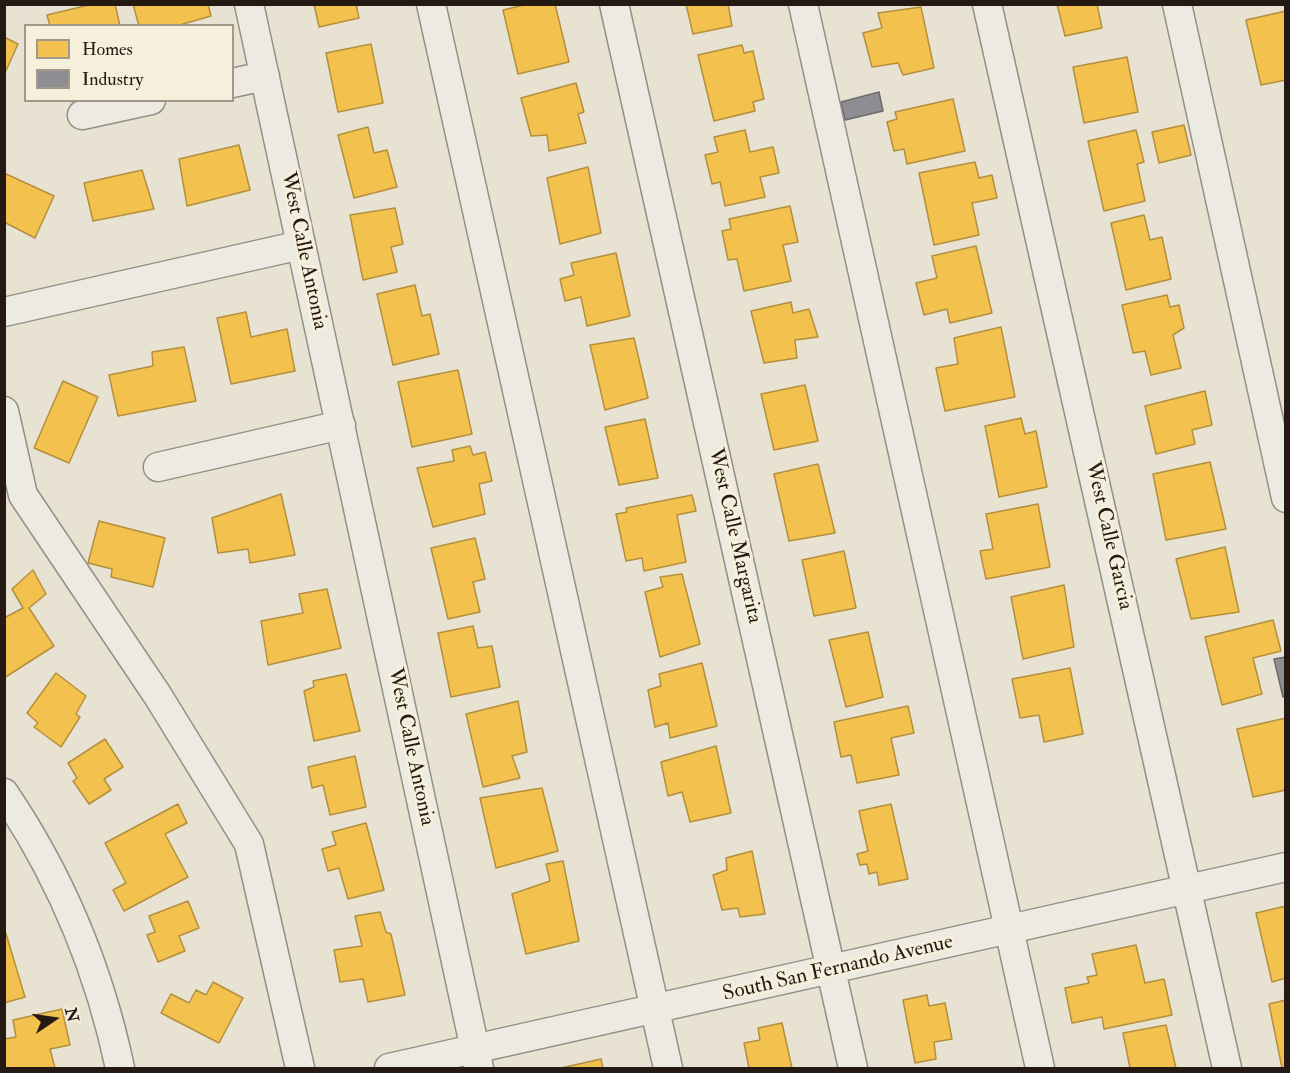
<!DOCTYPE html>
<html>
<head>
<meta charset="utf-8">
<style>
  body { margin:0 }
  #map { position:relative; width:1290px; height:1073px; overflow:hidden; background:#e7e2d2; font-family:"IM FELL Double Pica",serif }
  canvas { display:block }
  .frame { position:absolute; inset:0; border:6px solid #251914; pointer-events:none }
  .legend { position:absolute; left:24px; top:24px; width:210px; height:78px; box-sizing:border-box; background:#f5efdc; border:2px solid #a2998c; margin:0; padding:8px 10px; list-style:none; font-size:18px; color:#251914 }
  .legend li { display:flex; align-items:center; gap:12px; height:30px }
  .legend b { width:30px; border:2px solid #a2998c }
  .north { position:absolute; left:24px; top:989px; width:60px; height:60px; -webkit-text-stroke:4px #f5efdc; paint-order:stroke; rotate:77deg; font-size:16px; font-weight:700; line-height:24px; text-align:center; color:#251914 }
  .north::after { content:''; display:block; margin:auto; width:21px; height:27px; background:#251914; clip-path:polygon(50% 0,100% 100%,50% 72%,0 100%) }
</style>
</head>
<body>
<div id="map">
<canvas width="1290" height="1073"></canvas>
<div class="frame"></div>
<ul class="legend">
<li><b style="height:16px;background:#f2c14e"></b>Homes</li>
<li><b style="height:16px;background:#8d8d92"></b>Industry</li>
</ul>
<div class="north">N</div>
</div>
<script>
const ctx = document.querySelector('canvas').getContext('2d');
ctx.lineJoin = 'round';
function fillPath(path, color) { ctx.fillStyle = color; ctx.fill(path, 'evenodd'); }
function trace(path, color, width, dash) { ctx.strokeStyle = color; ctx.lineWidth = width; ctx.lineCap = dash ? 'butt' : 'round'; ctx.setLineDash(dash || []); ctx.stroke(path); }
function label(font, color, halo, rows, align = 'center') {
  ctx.font = font + ' "IM FELL Double Pica",serif'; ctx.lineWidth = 6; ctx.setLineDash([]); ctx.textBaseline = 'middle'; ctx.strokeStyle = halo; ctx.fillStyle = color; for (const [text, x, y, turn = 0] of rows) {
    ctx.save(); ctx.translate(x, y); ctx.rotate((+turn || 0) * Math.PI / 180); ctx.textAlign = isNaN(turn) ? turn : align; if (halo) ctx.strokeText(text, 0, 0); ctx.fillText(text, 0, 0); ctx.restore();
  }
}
const homes = new Path2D(`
  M93 4H115L120 26H50L47 15Z
  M133 4H208L211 16 176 26H139Z
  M314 4H356L359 18 319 27Z
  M528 4H555L569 62 518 74 503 10Z
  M686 4H728L732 26 693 34Z
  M1057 4H1097L1102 28 1065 36Z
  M921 7 934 68 903 75 898 63 872 67 863 33 882 28 878 13Z
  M1286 11V80L1261 85 1246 20Z
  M4 37 18 44 4 75Z
  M371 44 383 103 338 112 326 53Z
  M742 45 744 53 753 51 764 99 753 102 755 111 714 121 698 55Z
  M1127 57 1138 112 1084 123 1073 67Z
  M576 83 584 112 578 114 586 143 549 151 547 135 531 136 521 98Z
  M953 99 965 151 907 164 904 149 894 151 887 122 897 119 895 112Z
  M1184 125 1191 155 1159 163 1152 132Z
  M368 127 374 153 387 150 397 187 354 198 338 135Z
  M745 130 750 152 773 147 779 173 760 177 765 197 725 206 720 182 712 184 705 155 718 152 714 137Z
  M1136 130 1144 162 1137 164 1145 201 1104 211 1088 141Z
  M239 145 250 190 187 206 179 159Z
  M975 162 979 178 992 175 997 198 972 203 979 235 934 245 919 173Z
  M588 167 601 233 560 244 547 178Z
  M142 170 154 209 93 221 84 183Z
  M4 173 54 196 35 238 4 222Z
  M790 206 798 242 783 245 791 281 744 291 737 259 728 260 722 231 731 229 729 219Z
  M395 208 403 244 391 247 397 272 363 280 350 215Z
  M1144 215 1150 240 1162 237 1171 279 1126 290 1111 223Z
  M976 246 992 313 950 323 947 309 924 315 916 283 937 278 932 256Z
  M616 253 630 316 587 326 581 297 565 301 560 279 574 275 571 263Z
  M415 285 422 316 430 314 439 354 393 365 377 294Z
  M1167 295 1170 307 1179 305 1184 328 1173 335 1181 368 1151 375 1145 351 1133 353 1122 305Z
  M791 302 793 313 809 309 818 337 795 340 797 358 764 363 751 311Z
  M246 312 251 337 287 329 295 371 231 384 217 318Z
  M1001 327 1015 397 945 411 936 368 958 364 954 338Z
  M634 338 648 398 605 410 590 345Z
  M184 347 196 401 118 416 109 375 153 366 152 352Z
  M458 370 472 434 412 447 398 382Z
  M63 381 98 397 69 463 34 448Z
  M805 385 818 441 774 450 761 394Z
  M1205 391 1212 425 1192 430 1195 444 1156 454 1145 406Z
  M1021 418 1025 434 1036 431 1047 487 999 497 985 426Z
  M645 419 658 478 619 485 605 427Z
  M470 446 473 455 485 452 492 481 479 484 485 514 433 527 417 468 454 461 452 450Z
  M1210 462 1226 529 1166 540 1153 474Z
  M818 464 835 533 789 541 774 474Z
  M281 494 295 555 250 563 248 549 218 553 212 518Z
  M692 495 696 511 677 515 686 562 644 571 642 558 626 561 616 514 627 512 626 508Z
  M1038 504 1050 567 986 579 980 551 993 549 986 514Z
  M99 521 165 538 153 587 111 577 112 569 88 563Z
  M475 538 485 579 473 582 480 612 448 619 431 548Z
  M1225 547 1239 612 1191 619 1176 559Z
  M844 551 856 608 814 616 802 560Z
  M33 570 46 594 29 608 54 646 4 678V618L23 608 12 589Z
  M682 574 700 644 660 657 645 592 663 587 660 577Z
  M1064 585 1074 647 1023 659 1011 597Z
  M327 589 341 648 268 665 261 621 303 613 299 594Z
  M1273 620 1281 651 1253 658 1262 694 1222 705 1205 637Z
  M473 626 478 648 492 646 500 687 451 697 438 633Z
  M868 632 883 697 846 707 829 640Z
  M702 663 717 726 670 738 668 723 655 727 648 690 661 686 659 674Z
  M1070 668 1083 734 1044 742 1039 715 1020 718 1012 679Z
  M56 673 86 696 76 714 80 717 61 747 34 727 38 723 27 713Z
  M346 674 360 731 314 741 304 691 314 687 313 681Z
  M518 701 527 752 512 756 520 778 483 787 466 714Z
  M908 706 914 733 891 738 899 775 857 783 851 755 841 757 834 722Z
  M1286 718V790L1253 797 1237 729Z
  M105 739 123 767 104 779 111 790 89 804 73 781 77 778 68 763Z
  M716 746 731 813 690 822 682 792 668 796 661 762Z
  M355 756 366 807 330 815 323 785 312 788 308 767Z
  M542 788 558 851 496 868 480 798Z
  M178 804 187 823 165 834 188 877 124 911 113 890 126 883 105 843Z
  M891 804 908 879 879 885 877 872 869 874 867 864 860 865 857 854 868 851 859 811Z
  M366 823 384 890 348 899 339 868 328 871 322 849 336 845 332 832Z
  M752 851 765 914 740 917 738 908 722 910 713 875 727 870 726 858Z
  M563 861 579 941 526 954 512 894 550 881 546 864Z
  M188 901 199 928 179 936 185 951 158 962 147 935 155 932 149 916Z
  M1286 906V978L1272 982 1256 913Z
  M380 912 386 932 391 934 405 995 368 1002 363 979 340 982 334 950 362 946 355 916Z
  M4 927 25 997 4 1003Z
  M1136 945 1145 983 1164 979 1172 1015 1104 1029 1102 1017 1072 1023 1065 988 1089 983 1087 977 1097 975 1092 954Z
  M213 982 243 998 219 1043 161 1013 171 994 189 1003 196 990 206 995Z
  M927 995 929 1006 945 1003 952 1039 934 1042 936 1059 915 1063 903 1000Z
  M1286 1000V1068H1282L1269 1004Z
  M62 1009 70 1045 50 1049 55 1068H4V1039L16 1037 13 1020Z
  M782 1023 792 1068H749L744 1043 760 1040 758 1028Z
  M1166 1025 1176 1068H1130L1123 1033Z
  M601 1059 603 1068H561Z`);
fillPath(homes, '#f2c14e');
trace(homes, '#b48f3d', 1.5);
const industry = new Path2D(`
  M879 92 883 111 845 120 841 102Z
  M1286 657V696L1283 697 1274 659Z`);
fillPath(industry, '#8d8d92');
trace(industry, '#6e6a6c', 1.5);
const minor = new Path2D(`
  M249 4 479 1068
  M431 4 668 1068
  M614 4 853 1068
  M803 4 1040 1068
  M987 4 1227 1068
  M1177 4 1286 498
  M232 83 265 76
  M82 115 151 100
  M4 312 301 245
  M4 411 23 495 158 696 249 844 300 1068
  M158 467 341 425
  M4 793C61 877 99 969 120 1068
  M389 1068 1286 867`);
trace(minor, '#949086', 31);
trace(minor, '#eceae1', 28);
label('21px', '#251914', '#f5efdc', [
  ["West Calle Antonia",303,251,78],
  ["West Calle Margarita",734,536,77],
  ["West Calle Garcia",1108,536,77],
  ["West Calle Antonia",410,747,78],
  ["South San Fernando Avenue",838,969,-13]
]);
</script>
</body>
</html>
